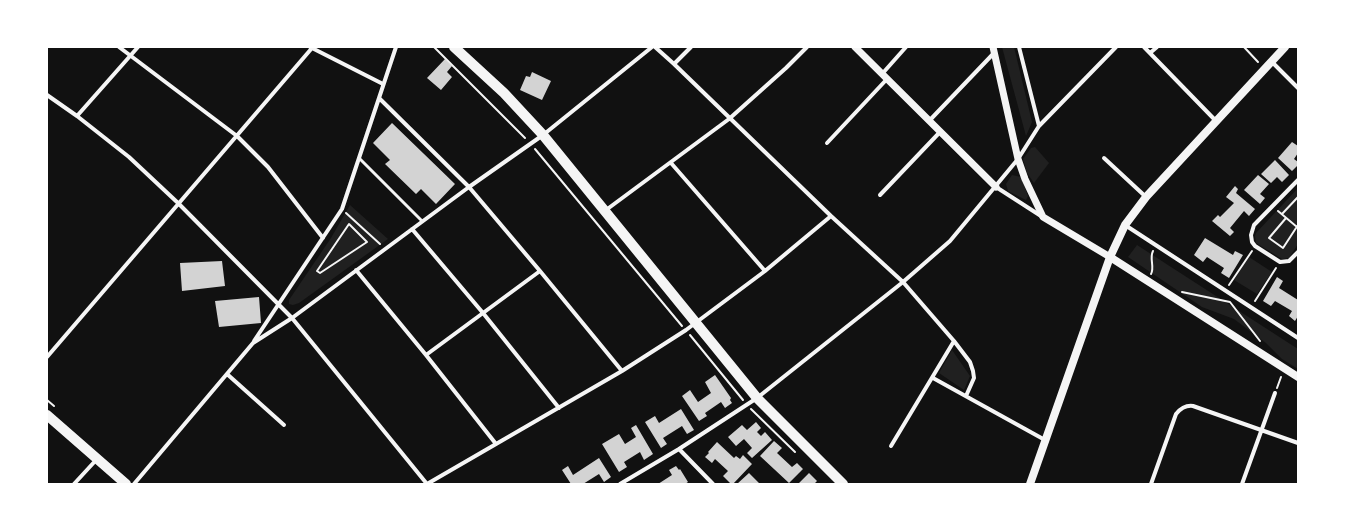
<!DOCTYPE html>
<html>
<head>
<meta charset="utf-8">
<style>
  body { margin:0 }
  #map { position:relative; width:1345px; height:531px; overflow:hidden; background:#111; font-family:"Golos Text",sans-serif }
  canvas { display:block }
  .frame { position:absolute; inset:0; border:48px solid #fff; pointer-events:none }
</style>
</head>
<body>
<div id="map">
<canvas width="1345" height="531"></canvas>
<div class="frame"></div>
</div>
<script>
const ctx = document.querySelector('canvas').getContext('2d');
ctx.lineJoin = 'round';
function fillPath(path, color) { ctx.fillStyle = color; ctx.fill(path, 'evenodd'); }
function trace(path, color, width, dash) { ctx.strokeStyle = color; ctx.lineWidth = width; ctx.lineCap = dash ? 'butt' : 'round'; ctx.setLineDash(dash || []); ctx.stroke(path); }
fillPath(new Path2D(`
  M1002 47H1014L1032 122 1026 136Z
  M1035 147 1049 163 1034 183 1027 173 1023 159 1031 148Z
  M1012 175 1021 177 1028 196 1026 200 1008 191 1006 184Z
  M1298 188V244L1289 258 1282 259 1256 243 1255 236 1256 233Z
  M350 205 388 239 299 303 293 305 289 304V300L331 238Z
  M1137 245 1298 349V369L1282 359 1266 343 1234 319 1202 307 1128 257Z
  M1249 257 1272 272 1257 294 1234 280Z
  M952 350 970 376 964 390 939 373Z`), '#202020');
fillPath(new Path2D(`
  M445 59 452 66 447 72 452 77 441 90 427 78Z
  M532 72 551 81 542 100 520 90 526 76 530 77Z
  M392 123 455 184 436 204 421 189 416 194 385 164 390 160 373 143Z
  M1292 142 1298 146V153L1294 159 1298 162V165L1292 171 1278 158Z
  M1275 160 1289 175 1282 182 1277 177 1271 183 1261 174Z
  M1258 175 1269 184 1260 194 1265 198 1260 204 1244 190Z
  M1235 186 1238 189 1236 193 1255 209 1249 216 1244 211 1230 228 1234 232 1230 236 1212 221 1218 215 1220 217 1234 203 1226 197Z
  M1205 238 1233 255 1235 251 1243 255 1229 278 1221 273 1224 268 1207 257 1203 262 1194 255Z
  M222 261 225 286 182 291 180 263Z
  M1277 277 1283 281 1279 288 1298 300V316L1295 321 1289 316 1292 311 1275 301 1271 306 1263 301Z
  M259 297 261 323 219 327 215 301Z
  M715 375 731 398 730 400 732 403 725 408 721 402 705 413 707 416 699 421 682 396 690 390 698 402 711 393 705 382Z
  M681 409 694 430 687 434 682 426 663 438 667 444 661 448 645 422 655 416 659 423Z
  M756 422 761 428 757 432 761 436 765 432 772 440 752 458 747 453 752 448 744 439 736 446 728 437 742 425 747 430Z
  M636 425 653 454 644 460 640 452 624 462 627 467 619 472 602 444 619 434 625 444 636 437 631 428Z
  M774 441 782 448 777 453 792 467 797 463 803 469 789 483 760 456Z
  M717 442 734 458 736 456 740 459 743 455 752 464 733 484H731L723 476 728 471 715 459 712 463 705 457 709 453 708 452Z
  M599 458 611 477 604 482 599 474 583 484H571L562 470 568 466 573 475Z
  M676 466 679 470 680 469 688 482 685 484H658L672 475 669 470Z
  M749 473 760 484H737Z
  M809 473 817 481 814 484H798Z`), '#d3d3d3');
trace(new Path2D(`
  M434 47 525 138
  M1244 47 1258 62
  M535 149 682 326
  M1278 211 1297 227
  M346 213 380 244
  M1282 214 1298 197
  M1286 218 1269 238 1283 248 1298 225
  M349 224 367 242 320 273 317 271Z
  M1151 274C1155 267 1149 259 1153 251
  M1229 285 1252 251
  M1182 292 1230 302 1260 341
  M1255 301 1276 268
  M690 335 743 400
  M1277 388 1281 377
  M47 400 54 406
  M751 409 795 452`), '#f5f5f5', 2);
trace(new Path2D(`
  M359 158 422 221`), '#f5f5f5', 3);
trace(new Path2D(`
  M119 47 237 136 268 167 323 238
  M310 47 383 84
  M655 47 674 64 831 216 903 282 954 341 970 362 973 371 974 378 966 396
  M1019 47 1039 126
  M1144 47 1216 121
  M1150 53 1157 47
  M1272 62 1298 88
  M674 64 691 47
  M882 74 906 47
  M47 95 77 116 129 157 178 203 292 318 427 484 622 371 686 330 765 271 831 216
  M379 98 469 187 540 271 622 371
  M77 116 138 47
  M929 121 994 53
  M827 143 887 79
  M1104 158 1146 197
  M671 163 765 271
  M1298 180 1254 225 1251 235 1252 242 1255 246 1280 262 1289 261 1298 252
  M996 187 1041 216
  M880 195 940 132
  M606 210 729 119 786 68 807 47
  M1125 225 1298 338
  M412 229 483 313 559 408
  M356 270 426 355 496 444
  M254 341 342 209 396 47
  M426 355 540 271
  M47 357 312 48
  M227 374 284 425
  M933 378 1045 440
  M891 446 954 341
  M679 449 713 484
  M74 484 97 459
  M134 484 253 343 292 318 469 187 543 135 652 47
  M620 484 679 449 757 398 903 282 950 241 1018 159 1039 126 1116 47
  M1151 484 1176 414C1181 408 1186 405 1193 406L1298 443
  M1242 484 1275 393`), '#f5f5f5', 4);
trace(new Path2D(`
  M855 47 996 187
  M993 47 1018 159 1025 179 1043 217 1110 257`), '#f5f5f5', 7);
trace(new Path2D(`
  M1110 257 1298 377
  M1030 484 1110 257 1125 225 1146 197 1285 47`), '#f5f5f5', 8);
trace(new Path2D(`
  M454 47 504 93 543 135 757 398 843 484
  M47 415 126 484`), '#f5f5f5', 10);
</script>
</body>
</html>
